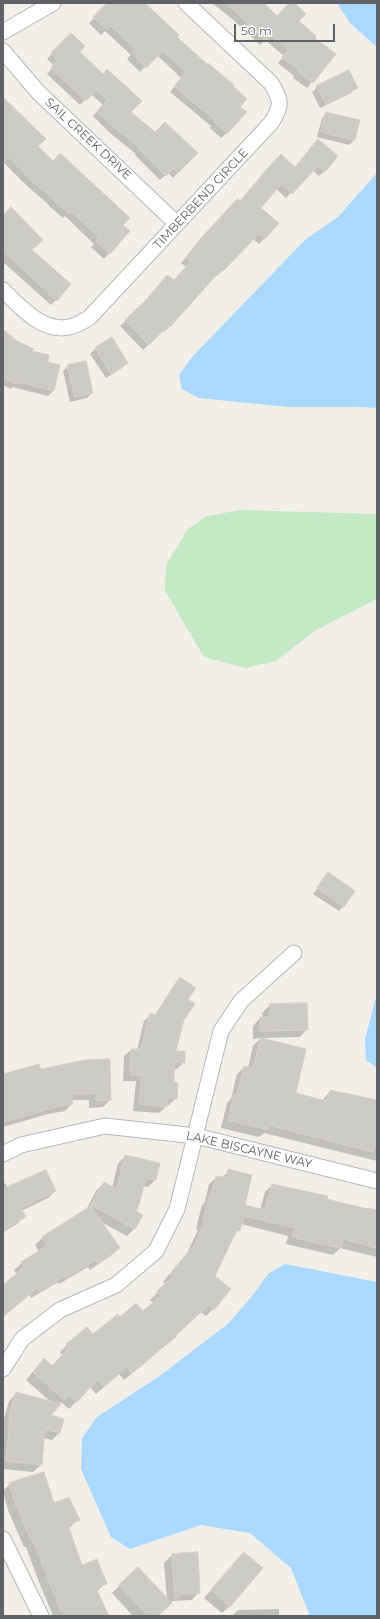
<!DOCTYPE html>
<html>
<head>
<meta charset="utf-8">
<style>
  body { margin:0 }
  #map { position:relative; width:380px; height:1619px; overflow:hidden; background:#f1efe8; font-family:Montserrat,sans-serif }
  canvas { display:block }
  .frame { position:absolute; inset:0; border:4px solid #5f6368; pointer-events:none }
  .scale { position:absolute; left:234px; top:24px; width:101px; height:18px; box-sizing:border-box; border:2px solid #5f6368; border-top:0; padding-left:5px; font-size:12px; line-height:14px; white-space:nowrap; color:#5f6368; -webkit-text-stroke:3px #fff; paint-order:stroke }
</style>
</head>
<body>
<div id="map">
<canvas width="380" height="1619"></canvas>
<div class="frame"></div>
<div class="scale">50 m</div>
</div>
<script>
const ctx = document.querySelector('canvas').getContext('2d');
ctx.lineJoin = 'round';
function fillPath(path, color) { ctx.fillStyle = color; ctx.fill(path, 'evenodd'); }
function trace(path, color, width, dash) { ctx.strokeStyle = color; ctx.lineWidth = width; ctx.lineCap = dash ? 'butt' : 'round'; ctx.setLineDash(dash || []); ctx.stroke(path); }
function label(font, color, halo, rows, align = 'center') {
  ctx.font = font + ' Montserrat,sans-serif'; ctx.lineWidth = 3.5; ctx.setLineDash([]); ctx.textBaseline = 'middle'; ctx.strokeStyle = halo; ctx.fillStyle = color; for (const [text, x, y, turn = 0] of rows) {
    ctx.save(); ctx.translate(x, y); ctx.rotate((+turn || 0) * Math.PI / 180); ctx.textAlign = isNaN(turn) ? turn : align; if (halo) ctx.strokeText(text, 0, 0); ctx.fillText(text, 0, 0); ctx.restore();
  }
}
fillPath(new Path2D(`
  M240 510 377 514V599L316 630 276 661 246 668 204 657 165 591 166 565 188 529 207 516Z`), '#c4e9c4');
fillPath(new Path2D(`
  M337 3H377V47L350 23Z
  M377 173V408L359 407H288L199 398 182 389 179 375 192 357 305 240 338 217Z
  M377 994V1068L366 1060 365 1039Z
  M285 1264 377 1282V1616H310L291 1568 250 1533 201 1525 130 1549 111 1537 81 1469 82 1438 97 1417 161 1375 229 1323 253 1295 268 1274Z`), '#aad8ff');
fillPath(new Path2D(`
  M109 3H143L176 37 227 133 221 138 210 128 211 126 170 92 181 78 157 55 140 72 127 59 131 55 105 31 101 35 89 23Z
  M212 3H262L277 17 290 3H294L297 21 313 38 334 54 307 88 293 78 294 76 278 63 284 56 265 40 260 45 231 18Z
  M71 34 79 52 129 112 155 134 197 153 173 178 168 173 160 180 135 155 136 154 110 133 93 116 103 105 91 94 80 105 47 74 54 66 47 59Z
  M317 87 356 88 351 93 320 108 312 92Z
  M3 100 37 147 128 231 104 259 91 247 94 244 65 216 63 218 49 206V205L26 185 3 162Z
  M327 113 359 121 354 140 349 145 317 137 322 118Z
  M318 140 325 171 319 176 312 170 286 198 276 189 260 208 265 238 259 244 253 239 217 276 215 274 169 327 164 332 162 331 143 350 120 326 142 305 173 281 186 267 181 263 196 245 240 202 294 168Z
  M3 217 31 251 56 300 51 305 3 262Z
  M111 339 127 363 122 368 106 378 90 354 95 349Z
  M31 352 46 363 53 391 48 396 12 387 11 389 3 385V363Z
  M68 366 92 393 87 398 70 402 63 371Z
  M324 879 344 906 339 911 313 894Z
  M180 978 187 999 175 1052 184 1062 177 1069H174L173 1083 176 1098 169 1105 166 1104V1107L159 1113 133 1111 136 1081H123L124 1056 131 1050H137L144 1021 151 1014 155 1015 174 985Z
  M306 1004 307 1029 300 1037 262 1038 295 1094 322 1101 330 1091 377 1102V1161L264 1133 259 1137 221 1128 227 1103 231 1099 237 1074 245 1067 248 1068 253 1046 261 1038 253 1039V1026L260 1018H263L262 1013 270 1005Z
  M85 1061 110 1100 103 1107 89 1108V1100H71L72 1104 65 1111 48 1114 3 1127V1075L40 1070Z
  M126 1156 155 1180 148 1187 143 1186 135 1212 141 1216 134 1229 127 1236 101 1222 119 1248 112 1255 90 1270 88 1267 59 1284 58 1282 31 1298 29 1295 3 1317V1319V1285L4 1286 17 1275 14 1270 22 1263 39 1252 35 1245 42 1238 86 1210 96 1191 104 1183 112 1188 118 1163Z
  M229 1171 243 1206 260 1210 265 1192 272 1185 326 1200 367 1210 377 1211V1257L340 1248 333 1255 286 1244 288 1236 241 1224 239 1230 233 1237 214 1276 213 1309 206 1316 201 1312 150 1359 124 1380 119 1374 96 1394 90 1387 69 1409 61 1402 49 1416 59 1433 52 1440 44 1438 41 1465 33 1472 3 1469V1422L9 1401 17 1393 52 1403 26 1380 37 1367H52L62 1355 60 1352 67 1345 93 1336 120 1318 143 1313 153 1303 150 1300 166 1284 163 1282 187 1253 198 1230 196 1229 202 1205 205 1202 209 1184 217 1177 221 1178Z
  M5 1183 8 1188 55 1191 48 1198 21 1211 24 1216 17 1224 3 1232V1184Z
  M10 1484 53 1504 78 1520 68 1529 82 1566 106 1583 97 1591 107 1616H53L39 1582 26 1547H24L8 1510 3 1491Z
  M197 1553 199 1592 192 1600 173 1601 157 1616H133L112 1593 138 1568 167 1600 164 1563 172 1555Z
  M244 1553 230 1606 222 1613 204 1598Z
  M279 1609V1616H232L238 1610Z`), '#0003');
const building = new Path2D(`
  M107 3H145L179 35 177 37 207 64 208 63 234 85 233 86 247 99 240 107 247 112 227 134 214 122 215 120 174 86 186 72 163 51 146 68 132 53 135 49 111 26 107 30 93 17Z
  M227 3H264L277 16 289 3H295L306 14 299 21 316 36 315 38 336 54 313 83 298 72 299 70 282 57 289 50 271 35 266 41Z
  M71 33 85 46 80 52 103 74 107 69 142 101 131 112 155 132 165 122 198 153 178 173 173 168 166 176 139 149 140 148 115 128 97 111 107 100 97 90 86 101 51 68 58 60 51 53Z
  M349 70 358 88 326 104 316 86Z
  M3 97 46 139 38 146 53 161 60 153 130 218 123 225 130 231 110 254 96 241 99 238 71 211 69 214 53 200 54 199 31 180 9 157 3 164Z
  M326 112 360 120 355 140 321 132Z
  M318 139 338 156 325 172 318 166 292 194 281 184 261 208 279 223 265 239 259 234 223 271 221 270 170 327 168 326 149 345 125 320 146 300 167 275 174 280 191 261 186 257 201 238 237 199 240 201 266 170 281 154 295 167Z
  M11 207 43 240 32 250 71 284 57 301 3 251V216Z
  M3 329 17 341 34 349 32 351 49 355 48 362 60 365 54 391 18 382 17 384 3 378Z
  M112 337 128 363 111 374 95 348Z
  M86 361 93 393 75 397 67 365Z
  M328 872 355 891 344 907 317 888Z
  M180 977 196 988 188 999 195 1004 184 1020 176 1051H185V1063L175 1062 174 1082 178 1083 177 1099 168 1097 167 1107 139 1104 142 1075H130L131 1049H141L150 1013 156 1015Z
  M307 1003 308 1030 260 1031V1017H270V1004Z
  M261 1038 306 1049 296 1093 327 1101 330 1090 377 1100V1136L373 1152 269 1125 268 1130 228 1120 234 1095H237L244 1066 253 1068Z
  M110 1059 111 1100 96 1101V1093L71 1094 73 1104 56 1107 3 1122V1074L39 1064 41 1069 85 1060Z
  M125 1155 160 1163 156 1180 146 1178 139 1205 136 1211 143 1215 135 1229 91 1205 104 1182 117 1189Z
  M228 1169 252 1175 245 1205 265 1210 272 1184 328 1196 327 1199 368 1209V1208L377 1210V1248L343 1239 341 1248 317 1243 292 1237 295 1228 244 1216 240 1231 237 1230 215 1276 231 1289 214 1310 209 1305 176 1335 177 1336 131 1373 127 1367 104 1387 97 1380 77 1402 69 1395 64 1400 33 1372 44 1358 52 1366 69 1347 66 1344 87 1327 93 1334 118 1314 120 1317 136 1303 143 1311 161 1296 157 1291 173 1276 170 1274 195 1244 205 1222H203L209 1196H211L216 1176 226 1178Z
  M46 1170 56 1191 21 1208 26 1217 3 1230V1189Z
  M91 1206 120 1248 98 1264 96 1260 66 1278 65 1276 39 1291 37 1288 3 1317V1285L24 1267 21 1262 47 1246 42 1237Z
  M16 1392 61 1404 51 1415 64 1419 60 1433 45 1429 42 1465 6 1461 10 1419H9Z
  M44 1472 54 1503 69 1497 80 1520 68 1525 82 1565 97 1559 107 1584 96 1588 109 1616H64L60 1609 33 1540 31 1541 15 1502 9 1483Z
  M198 1552 200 1593 182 1594 175 1600 172 1554Z
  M244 1552 263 1568 230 1607 211 1590Z
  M138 1567 172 1603 158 1616H148L119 1585Z`);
fillPath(building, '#cccac4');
trace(building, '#d6d1c5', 1);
const minor = new Path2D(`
  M3 32 53 3
  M3 51 38 92 177 224
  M3 290C20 307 43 333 69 327 76 326 83 321 89 318L271 123C283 105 281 100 271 83L186 3
  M3 1154 21 1145 105 1126 196 1136 377 1181
  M3 1369 22 1339 60 1310 116 1285 156 1251 177 1209 221 1031 241 1001 294 953
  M3 1539 41 1616`);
trace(minor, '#b5b8bc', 17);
trace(minor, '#fff', 15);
label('12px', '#5f6368', '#fff', [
  ["SAIL CREEK DRIVE",88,139,43],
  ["TIMBERBEND CIRCLE",201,199,-47],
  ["LAKE BISCAYNE WAY",249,1150,13]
]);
</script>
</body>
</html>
